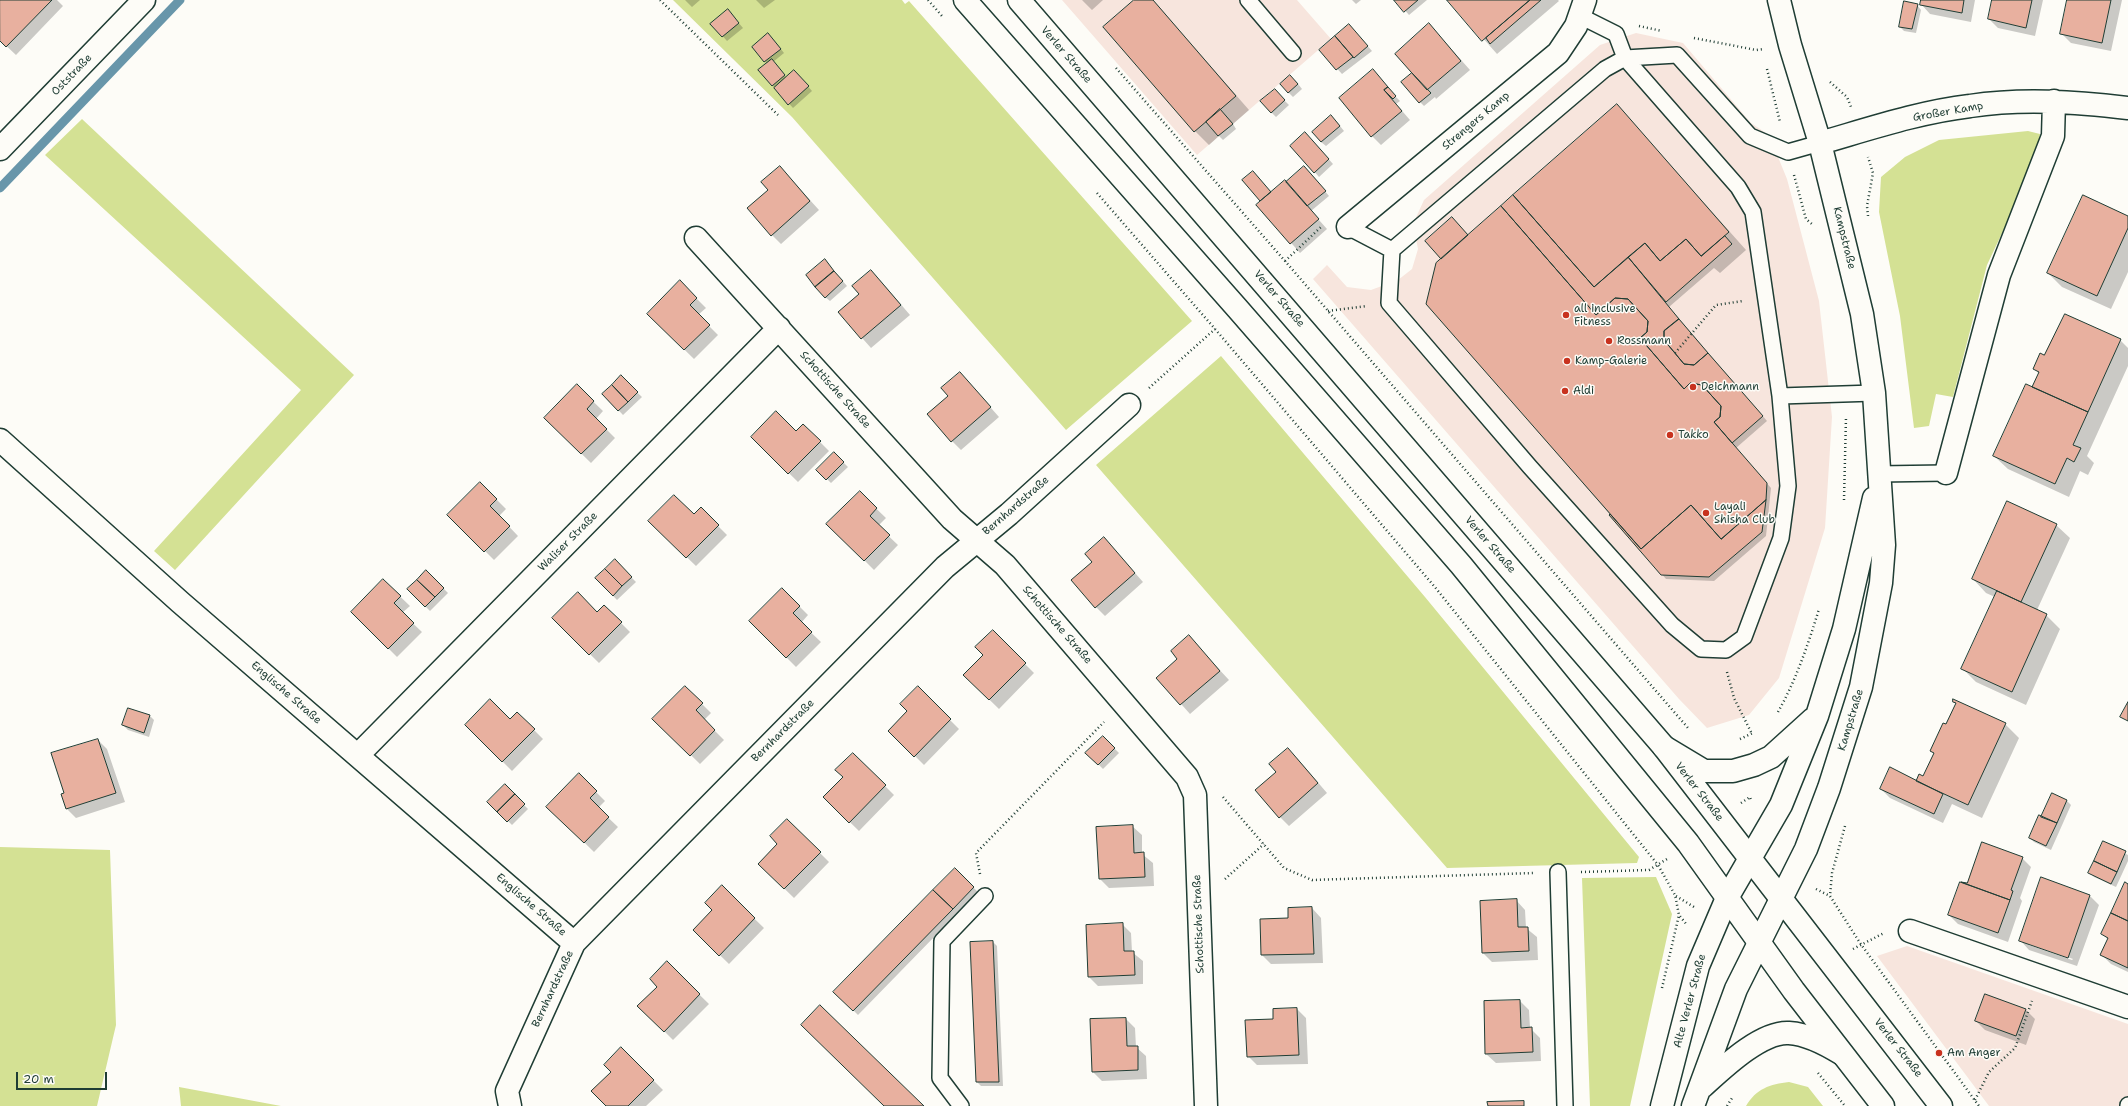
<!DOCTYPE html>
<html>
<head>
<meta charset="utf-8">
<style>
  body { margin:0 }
  #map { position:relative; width:2128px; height:1106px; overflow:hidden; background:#fdfcf7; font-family:"Shantell Sans",sans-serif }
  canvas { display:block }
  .scale { position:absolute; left:16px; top:1072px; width:91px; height:18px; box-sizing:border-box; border:2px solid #1f3d34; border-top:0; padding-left:5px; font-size:12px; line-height:14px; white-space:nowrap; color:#1f3d34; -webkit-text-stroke:3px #fdfcf7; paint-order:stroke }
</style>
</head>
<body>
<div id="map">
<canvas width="2128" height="1106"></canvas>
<div class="scale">20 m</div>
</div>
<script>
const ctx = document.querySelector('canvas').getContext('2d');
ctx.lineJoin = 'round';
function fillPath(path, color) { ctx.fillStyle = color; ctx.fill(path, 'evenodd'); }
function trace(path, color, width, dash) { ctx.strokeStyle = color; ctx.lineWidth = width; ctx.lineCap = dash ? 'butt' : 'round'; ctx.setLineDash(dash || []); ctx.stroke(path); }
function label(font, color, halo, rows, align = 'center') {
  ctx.font = font + ' "Shantell Sans",sans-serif'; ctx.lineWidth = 3; ctx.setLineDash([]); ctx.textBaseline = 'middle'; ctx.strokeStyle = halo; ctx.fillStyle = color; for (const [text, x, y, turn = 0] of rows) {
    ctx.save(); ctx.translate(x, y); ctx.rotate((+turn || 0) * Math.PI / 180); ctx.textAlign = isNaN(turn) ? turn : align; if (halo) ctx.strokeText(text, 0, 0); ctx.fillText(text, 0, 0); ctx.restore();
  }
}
fillPath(new Path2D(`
  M1062 0H1297L1331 39 1197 155Z
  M1636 33 1683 43 1751 123 1769 135 1787 179 1819 301 1832 417 1825 528 1779 678 1749 715 1707 728 1679 699 1313 279 1327 265 1347 287 1371 290 1398 280 1412 269 1418 249 1413 224 1424 200 1600 45Z
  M1907 946 2128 1024V1106H1989L1877 956Z`), '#f7e5dd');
fillPath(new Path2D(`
  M673 0H902L905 4 909 1 1192 321 1066 430 792 117Z
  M82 119 354 375 175 570 154 551 301 390 45 155Z
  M2028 131 2040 134 2037 159 1987 265 1953 397 1936 394 1929 426 1914 428 1900 316 1879 212 1881 177 1905 157 1939 140Z
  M1221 356 1425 597 1639 857 1637 863 1447 868 1096 465Z
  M0 847 110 850 116 1025 97 1106H0Z
  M1656 877 1672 914 1630 1106H1590L1582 878Z
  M1789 1082 1808 1087 1823 1106H1746C1756 1089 1770 1084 1789 1082Z
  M179 1087 281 1106H181Z`), '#d4e194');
fillPath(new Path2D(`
  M0 0H57L63 6 16 55 0 40Z
  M685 0H700L692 7Z
  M756 0H775L764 8Z
  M1082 0H1103L1092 10Z
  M1136 0H1153L1249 110 1233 124 1236 129 1223 140 1219 136 1209 145 1195 131Z
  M1352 0H1361L1356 4Z
  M1396 0H1427L1409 15Z
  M1449 0H1558L1559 1 1497 54Z
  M1922 0H1975L1971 22 1930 14 1921 4Z
  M1993 0H2043L2035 36 1998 28 1989 19Z
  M2068 0H2122L2111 51 2071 43 2062 34Z
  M1917 5 1921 10 1916 33 1904 31 1900 27Z
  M732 15 743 28 727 41 712 24Z
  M1349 25 1372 51 1342 74 1320 50Z
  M1438 34 1470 70 1436 99 1435 97 1424 106 1420 102 1412 75Z
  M773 39 784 53 773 62 787 78 799 76 812 91 793 108 772 85 767 64 753 47Z
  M1373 71 1396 97 1400 101 1396 104 1410 120 1381 145 1372 136Z
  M1295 80 1302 89 1293 97 1288 92Z
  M1279 95 1289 105 1276 117 1271 112Z
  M1617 105 1746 250 1720 273 1714 268 1669 307 1767 421 1736 448 1771 488 1766 536 1714 581 1666 579 1427 304 1468 236Z
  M1336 121 1344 131 1326 146 1321 142Z
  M1310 138 1333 164 1319 177 1292 146Z
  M780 167 819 210 781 244 772 235Z
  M1309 172 1329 196 1311 211 1327 229 1300 253 1258 205 1262 201 1243 180 1257 176 1271 193 1286 183Z
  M2128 217V272L2111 309 2062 287 2048 273Z
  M829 265 847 286 830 301 825 297Z
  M880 280 910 315 871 348 839 312Z
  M680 282 706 308 698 315 718 335 694 359 648 314Z
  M2120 340 2128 348V366L2087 456 2094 463 2088 475 2080 471 2069 497 2008 469 1994 456 2039 374 2034 368 2045 356Z
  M621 377 642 397 623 415 603 394Z
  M969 383 999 417 961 450 952 441Z
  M577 386 603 411 596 419 615 438 591 463 545 418Z
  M803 425 829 451 798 482 752 437 796 432Z
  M834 453 848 467 831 483 818 470Z
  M480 483 506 509 499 516 518 536 494 560 449 515Z
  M860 493 886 518 878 526 898 545 874 570 828 524Z
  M701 509 727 535 696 566 649 521 694 516Z
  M2056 525 2070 538 2037 610 2046 615 2060 629 2026 705 1976 682 1962 668 1995 597 1986 593 1973 579Z
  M1113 548 1143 582 1105 616 1096 607Z
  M615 561 636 582 617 600 596 578Z
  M426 571 448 593 430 611 408 589Z
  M383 580 410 606 402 613 422 632 397 657 352 612Z
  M782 589 808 615 801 623 821 642 796 667 750 621Z
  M604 606 630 632 599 663 553 618 597 613Z
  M993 632 1034 673 999 709 964 675 984 655Z
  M1189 637 1229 680 1190 714 1158 678 1179 660Z
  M685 687 711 713 704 720 724 740 700 764 654 719Z
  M918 688 959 729 924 765 890 731 909 711Z
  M1954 702 2005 724 2019 738 1982 818 1952 804 1943 823 1890 798 1881 789 1917 782 1924 777 1934 754 1931 751 1956 704Z
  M517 713 543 739 512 771 466 725 510 720Z
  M150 716 154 720 149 737 128 730 123 725Z
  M1103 737 1119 753 1103 769 1087 753Z
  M98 740 107 749 125 802 76 818 67 809 65 794Z
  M853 754 894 795 859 831 824 797 844 777Z
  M1297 758 1327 793 1289 826 1280 817Z
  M579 775 605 801 598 808 618 827 594 852 548 807Z
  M505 786 528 809 512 825 489 802Z
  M2052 794 2067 801 2071 805 2051 850 2034 842 2030 838 2042 818Z
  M787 820 829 862 794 898 759 864 779 844Z
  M1132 826 1142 835V854L1153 863 1154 886 1109 888 1100 879Z
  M2104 842 2128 855V861L2116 887 2094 877 2090 873Z
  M2022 858 2031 867 2020 898 2022 901 2008 942 1958 924 1949 915 1961 883 1968 884Z
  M955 870 978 892 858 1015 835 992Z
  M2042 878 2090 896 2099 905 2077 966 2029 950 2020 940ZM2029 943 2073 959 2072 960 2029 945Z
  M2128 885V972L2111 964 2102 955 2108 940 2102 933Z
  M722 887 764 928 729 964 694 930 713 910Z
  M1516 900 1525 910 1526 928 1537 937 1538 960 1492 962 1483 953Z
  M1312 908 1321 918 1323 963 1271 964 1262 955 1289 919Z
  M1122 924 1131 933 1132 952 1143 961V984L1098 986 1089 977Z
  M993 942 997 946 1003 1086H981L977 1082Z
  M667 963 709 1004 673 1040 639 1006 658 987Z
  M1985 995 2026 1010 2035 1019 2026 1045 1985 1030 1976 1021Z
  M1520 1001 1529 1010 1530 1028 1540 1038 1541 1061 1496 1063 1486 1054Z
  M1297 1009 1306 1018 1308 1064 1257 1065 1248 1056 1274 1020V1010Z
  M1126 1019 1135 1028 1136 1047 1146 1056 1147 1079 1102 1081 1093 1072Z
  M621 1048 663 1090 646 1106H607Z`), '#0003');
trace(new Path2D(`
  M0 188 180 0`), '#6896aa', 9);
const building = new Path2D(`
  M0 0H52L6 47 0 41Z
  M1134 0H1153L1236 96 1194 132 1103 27Z
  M1394 0H1418L1404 12Z
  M1447 0H1530L1482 41Z
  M1530 0H1541L1490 44 1486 38Z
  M1921 0H1964L1962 13 1920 5Z
  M1992 0H2032L2026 28 1988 19Z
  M2067 0H2111L2102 43 2060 34Z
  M1904 1 1918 4 1912 29 1899 27Z
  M728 9 739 23 722 37 710 24Z
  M1429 23 1461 61 1427 90 1395 54Z
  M1349 24 1368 46 1354 58 1335 36Z
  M768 33 781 49 764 62 752 47Z
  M1335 36 1353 57 1336 70 1319 50Z
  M772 59 785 75 772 86 758 70Z
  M1373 69 1388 87 1384 90 1402 111 1371 137 1339 98Z
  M794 70 809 86 788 105 774 88Z
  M1412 73 1431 93 1419 103 1401 82Z
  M1290 75 1298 84 1288 93 1280 84Z
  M1388 87 1396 96 1393 99 1384 90Z
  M1275 89 1285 100 1271 113 1260 101Z
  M1617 104 1729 232 1701 256 1686 239 1660 261 1645 243 1594 287 1513 195Z
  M1220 109 1233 124 1218 136 1206 122Z
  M1331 115 1340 126 1321 142 1312 132Z
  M1305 132 1329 159 1314 173 1290 146Z
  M780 166 810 201 771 236 747 208 768 190 761 182Z
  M1304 166 1326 191 1307 206 1286 182Z
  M1253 171 1271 192 1260 201 1242 180Z
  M1285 180 1319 219 1290 244 1256 205Z
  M1513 195 1594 287 1628 257 1679 319 1664 331V340L1684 364 1694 365 1708 353 1763 416 1732 443 1714 422 1720 417 1721 406 1702 385 1690 383 1684 389 1640 338 1647 332 1648 321 1628 299 1615 298 1596 315 1501 206Z
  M2083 195 2128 216V228L2097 296 2047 273Z
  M1501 206 1596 315 1615 298 1628 299 1648 321 1647 332 1640 338 1684 389 1690 383 1702 385 1721 406 1720 417 1714 422 1767 483 1766 500 1721 539 1691 505 1641 549 1426 304 1436 263Z
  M1452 217 1468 235 1441 259 1425 241Z
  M1725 236 1732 244 1666 302 1628 257 1645 243 1660 261 1686 239 1701 256Z
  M825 259 834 271 815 287 806 275Z
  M871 270 901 305 861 339 838 312 859 294 852 286Z
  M834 271 843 281 825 298 815 287Z
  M680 280 697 298 690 305 710 325 684 350 647 314Z
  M2065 314 2121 339 2088 412 2032 387 2039 372 2033 369 2040 353 2044 355Z
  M1679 319 1708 353 1694 365 1684 364 1664 340V331Z
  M960 372 991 407 951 442 927 414 948 396 941 388Z
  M621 375 638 392 628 402 612 385Z
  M577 384 594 401 587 409 607 429 581 454 544 418Z
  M2026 384 2088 412 2073 445 2081 448 2074 462 2067 458 2055 484 1993 456Z
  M612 385 628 402 618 411 602 394Z
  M776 411 796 431 803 424 821 441 788 474 751 437Z
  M834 452 844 462 826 480 816 470Z
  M480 482 497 499 490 506 510 526 484 552 447 515Z
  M860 491 877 508 870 516 890 535 864 561 826 524Z
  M674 495 694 514 701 507 719 525 686 558 648 521Z
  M1766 500 1762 532 1709 577 1661 575 1609 515 1610 514 1641 549 1691 505 1721 539Z
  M2007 501 2057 524 2021 602 1972 579Z
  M1104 537 1135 573 1095 608 1071 580 1092 562 1085 554Z
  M615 559 632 577 622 586 605 569Z
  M605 569 622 586 613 596 595 578Z
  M426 570 444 588 435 597 417 580Z
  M383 579 401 596 394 603 414 623 388 649 351 612Z
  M417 580 435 597 425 607 407 589Z
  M782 588 800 606 793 613 812 632 786 658 749 621Z
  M1997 591 2047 614 2012 692 1961 669Z
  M578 592 597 612 604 605 622 622 589 655 552 618Z
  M993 630 1026 663 989 700 963 675 983 655 975 647Z
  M1189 635 1220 671 1180 705 1156 678 1177 659 1171 651Z
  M685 686 703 703 696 710 715 730 690 756 652 719Z
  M918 686 951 719 914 757 888 731 907 711 900 704Z
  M490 699 510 719 517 712 535 729 502 762 465 725Z
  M1953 699 2006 723 1968 805 1916 781 1919 774 1923 776 1934 753 1930 751 1943 723 1946 724 1956 703 1953 702Z
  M2128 702V721L2120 717Z
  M128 708 150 715 144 733 122 725Z
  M1103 736 1115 748 1098 765 1085 753Z
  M98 739 116 793 66 809 61 794 64 793 51 753Z
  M1288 748 1318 783 1279 818 1255 790 1276 772 1269 764Z
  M853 753 886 785 849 823 823 797 843 777 835 770Z
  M1890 767 1943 794 1934 814 1880 789Z
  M579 773 597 791 590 798 609 817 584 843 546 807Z
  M505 784 515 794 497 812 487 802Z
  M2052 793 2067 800 2057 823 2041 817Z
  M515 794 525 804 507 822 497 812Z
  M2039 815 2057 823 2046 846 2029 838Z
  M787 819 821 852 784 889 758 864 777 844 770 836Z
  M1133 825 1134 853 1144 852 1145 877 1099 879 1096 827Z
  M2103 841 2126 851 2117 872 2094 861Z
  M1982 842 2023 857 2011 890 2013 891 2010 900 1961 882 1967 883Z
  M2094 861 2117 872 2111 884 2088 873Z
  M955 868 974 887 953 909 933 890Z
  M2041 877 2090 895 2068 958 2019 941Z
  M1960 882 2010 900 1998 933 1948 915Z
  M2125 882 2128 884V921L2111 913Z
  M722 885 755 918 719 956 693 930 712 910 705 903Z
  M933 890 953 909 853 1011 833 992Z
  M1517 899 1518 927H1528L1529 951 1482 953 1480 901Z
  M1312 907 1314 954 1261 955 1260 919 1288 918V908Z
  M2111 913 2128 921V968L2100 955 2108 938 2101 934Z
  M1123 923 1124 951H1134L1135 975 1088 977 1086 925Z
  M993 941 999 1082H976L970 942Z
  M667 961 700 994 664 1032 637 1006 657 987 650 979Z
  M1985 994 2026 1009 2016 1036 1975 1021Z
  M1520 1000 1521 1028 1532 1027 1533 1052 1485 1054 1484 1001Z
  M820 1005 924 1106H884L801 1025Z
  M1297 1008 1299 1055 1247 1057 1245 1020 1273 1019V1009Z
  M1126 1018 1127 1046H1138V1070L1092 1072 1090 1019Z
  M621 1047 654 1080 628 1106H606L591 1091 611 1072 604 1065Z
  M1524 1101V1106H1488L1487 1102Z`);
fillPath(building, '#e8b09f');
trace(building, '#1f3d34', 1);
const service = new Path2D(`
  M1248 0 1293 53
  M1580 16 1616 34 1625 58 1738 187 1753 212 1780 396 1788 486 1781 538 1744 637 1726 650 1701 649 1672 625 1530 467 1389 303 1392 250 1605 69 1625 58 1677 55 1750 136 1788 152 1820 143
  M1348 227 1392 250
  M1780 396 1874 393
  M1878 474 1946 473
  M1558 872 1565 1106
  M961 1106 940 1078 942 941 985 896
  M2128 1106V1105`);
const minor = new Path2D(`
  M1820 143C1869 129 1919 112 1970 106 2023 98 2076 102 2128 108
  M0 149 144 0
  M1348 227 1558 53 1576 26 1585 0
  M696 238 952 519 1005 565 1187 777 1195 795 1206 1106
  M0 440 180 602 574 943
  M1946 473 1999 275 2053 136 2054 101
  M1664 747 1704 771H1733L1754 765 1771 757 1813 719
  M358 755 779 328
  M1910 931 2128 1007
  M1702 1087C1722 1069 1761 1031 1789 1033 1808 1034 1826 1044 1842 1054
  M510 1106 507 1091 574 943 945 567 1009 514 1129 405
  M1662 1106 1698 966 1727 898 1781 805 1817 716 1844 629 1874 498
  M1693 1106 1736 989 1806 849 1829 788 1861 687 1881 583 1884 545 1874 393 1862 314 1820 143 1790 45 1779 0`);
const secondary = new Path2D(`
  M965 0 1237 308 1461 565 1688 843 1794 991 1883 1106
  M1019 0 1664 747 1941 1106`);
trace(service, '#1f3d34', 18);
trace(minor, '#1f3d34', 25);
trace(secondary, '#1f3d34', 25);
trace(new Path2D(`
  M660 0 778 115
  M928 0 942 16
  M1639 26 1662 31
  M1694 38 1756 50 1764 49
  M1116 68 1285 261 1688 728
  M1767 69 1780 122
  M1830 82 1847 97 1851 107
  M1794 175 1806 219 1812 224
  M1097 193 1215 329 1434 586 1658 865 1675 895 1679 915 1687 925
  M1868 216 1867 206 1873 173 1868 157
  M1285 261 1322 226
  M1328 311 1367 306
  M1675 353 1716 305 1743 301
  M1149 388 1215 329
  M1844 500 1846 417
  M1727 672 1734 698 1752 734
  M1778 712C1796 680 1808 645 1819 609
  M1740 739 1753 733
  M1223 797 1284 868 1312 880 1534 873
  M1741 803 1750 797 1751 801
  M1845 826 1832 873 1830 896 1860 943 1979 1106
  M1581 872 1649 870 1667 859
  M980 874 976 853 1104 722
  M1225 879 1264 844
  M1816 889 1830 896
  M1676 896 1694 907
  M1853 949 1884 933
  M1662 988 1679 915
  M1818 1073 1845 1106
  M1975 1100 1989 1072 2015 1048 2032 1001
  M1727 1106 1732 1098`), '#1f3d34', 2.5, [1, 3]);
trace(service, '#fdfcf7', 15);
trace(minor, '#fdfcf7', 22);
trace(secondary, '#fdfcf7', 22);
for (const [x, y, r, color] of [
  [1566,315,4,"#c8321e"],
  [1609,341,4,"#c8321e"],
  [1567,361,4,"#c8321e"],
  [1693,387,4,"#c8321e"],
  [1565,391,4,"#c8321e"],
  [1670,435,4,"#c8321e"],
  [1706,513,4,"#c8321e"],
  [1939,1053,4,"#c8321e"]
]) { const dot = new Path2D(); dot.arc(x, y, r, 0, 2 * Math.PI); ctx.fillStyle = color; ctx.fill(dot); trace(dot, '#fdfcf7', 1.5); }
label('11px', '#1f3d34', '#fdfcf7', [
  ["Verler Straße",1066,55,49],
  ["Oststraße",72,75,-46],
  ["Großer Kamp",1948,112,-10],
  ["Strengers Kamp",1476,121,-40],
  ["Kampstraße",1844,238,76],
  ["Verler Straße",1279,299,49],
  ["Schottische Straße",835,390,48],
  ["Bernhardstraße",1016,506,-41],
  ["Waliser Straße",568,542,-45],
  ["Verler Straße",1490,545,49],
  ["Schottische Straße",1057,625,49],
  ["Englische Straße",286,693,41],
  ["Kampstraße",1851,720,-73],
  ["Bernhardstraße",783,731,-45],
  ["Verler Straße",1699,792,52],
  ["Englische Straße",531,905,41],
  ["Schottische Straße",1199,924,-92],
  ["Bernhardstraße",553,989,-65],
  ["Alte Verler Straße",1690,1001,-75],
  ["Verler Straße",1898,1048,52]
]);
label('11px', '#1f3d34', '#fdfcf7', [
  ["all inclusive",1574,309],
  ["Fitness",1574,322],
  ["Rossmann",1617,341],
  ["Kamp-Galerie",1575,361],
  ["Deichmann",1701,387],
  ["Aldi",1573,391],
  ["Takko",1678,435],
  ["Layali",1714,507],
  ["Shisha Club",1714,520],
  ["Am Anger",1947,1053]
], 'left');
</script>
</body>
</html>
